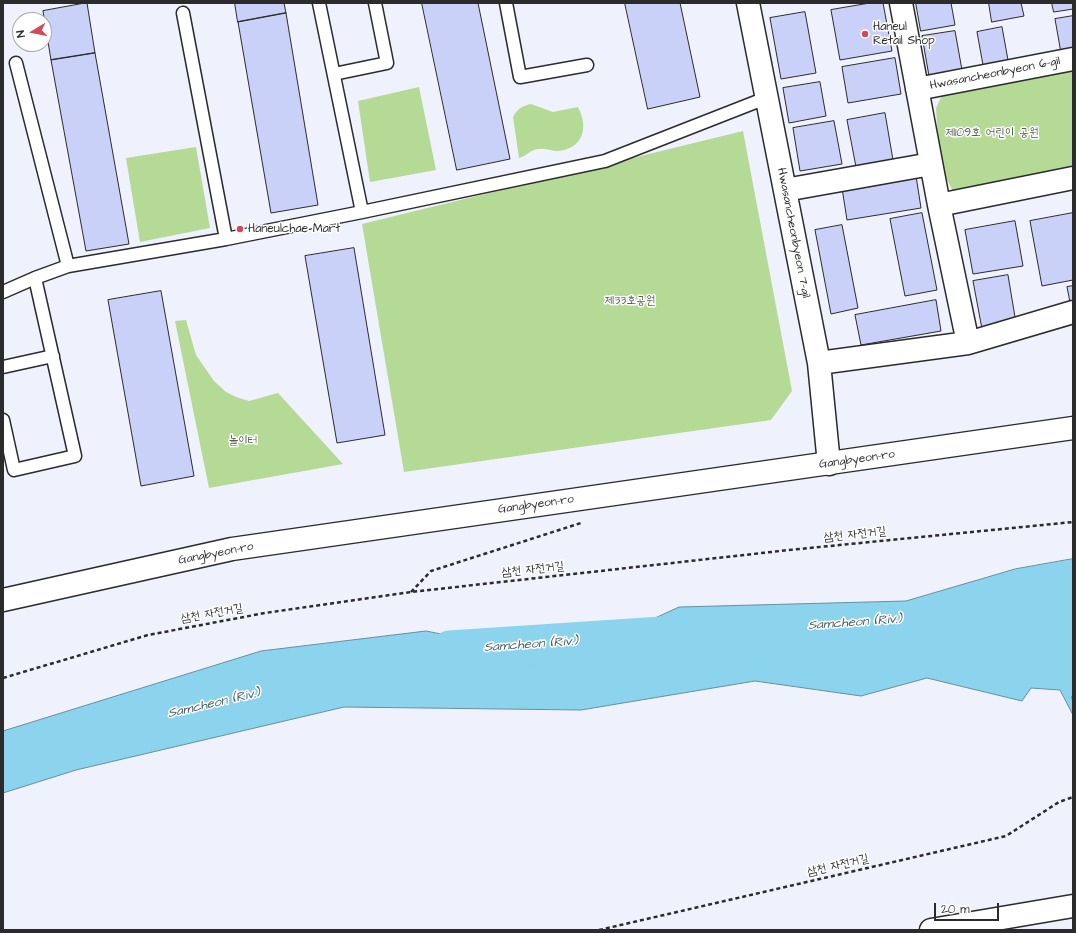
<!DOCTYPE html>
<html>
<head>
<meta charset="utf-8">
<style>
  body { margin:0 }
  #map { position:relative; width:1076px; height:933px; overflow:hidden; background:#eff1fd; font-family:"Architects Daughter",sans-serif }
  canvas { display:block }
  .frame { position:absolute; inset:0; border:4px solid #2b2b2b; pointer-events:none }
  .north { position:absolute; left:12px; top:12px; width:40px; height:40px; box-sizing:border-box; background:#fff; border:1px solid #aaa; border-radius:50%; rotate:260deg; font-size:11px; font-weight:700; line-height:16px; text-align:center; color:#2b2b2b }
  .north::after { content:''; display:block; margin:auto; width:14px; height:18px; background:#d1495b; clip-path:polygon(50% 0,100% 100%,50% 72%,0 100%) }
  .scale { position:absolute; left:934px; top:903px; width:65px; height:18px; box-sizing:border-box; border:2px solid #2b2b2b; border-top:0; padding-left:5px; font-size:12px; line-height:14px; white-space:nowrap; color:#2b2b2b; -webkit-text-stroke:3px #fff; paint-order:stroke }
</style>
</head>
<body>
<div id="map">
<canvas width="1076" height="933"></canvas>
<div class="frame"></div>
<div class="north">N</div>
<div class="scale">20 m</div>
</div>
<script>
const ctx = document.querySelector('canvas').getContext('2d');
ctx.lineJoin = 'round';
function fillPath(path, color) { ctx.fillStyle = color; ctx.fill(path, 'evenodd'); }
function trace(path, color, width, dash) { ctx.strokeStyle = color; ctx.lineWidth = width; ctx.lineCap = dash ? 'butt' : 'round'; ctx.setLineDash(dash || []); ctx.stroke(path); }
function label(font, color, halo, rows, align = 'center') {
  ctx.font = font + ' "Architects Daughter","Poor Story",sans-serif'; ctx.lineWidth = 3; ctx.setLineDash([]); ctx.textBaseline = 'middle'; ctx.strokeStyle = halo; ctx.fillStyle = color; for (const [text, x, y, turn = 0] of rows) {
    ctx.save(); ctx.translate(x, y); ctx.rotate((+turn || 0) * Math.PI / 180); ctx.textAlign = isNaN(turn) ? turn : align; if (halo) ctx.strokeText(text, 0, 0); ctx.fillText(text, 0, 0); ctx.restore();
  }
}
fillPath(new Path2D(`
  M1073 66V169L954 193 944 174 938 140 936 108 944 91Z
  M419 87 436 170 370 182 358 101Z
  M531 104 553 112 578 107C589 128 583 149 557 151 551 151 545 148 539 149 531 149 527 156 519 158L513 117C517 109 522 106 531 104Z
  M743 131 792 391 771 420 404 472 362 224Z
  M196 147 210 228 140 242 126 158Z
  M186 320 196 355 214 381 226 392 236 397 249 401 278 393 343 464 209 488 175 321Z`), '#b4da95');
const water = new Path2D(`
  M1073 559V696L1071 697 1073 701V715L1060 690 1031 688 1022 701 927 678 861 696 755 681 581 710 344 707 76 770 3 793V731L261 651 426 631 566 659 679 607 906 601 1015 569Z`);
fillPath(water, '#8cd3ed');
trace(water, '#65909f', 1);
trace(new Path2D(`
  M450 650 662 636`), '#8cd3ed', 39);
const building = new Path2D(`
  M87 3 95 53 51 60 43 11Z
  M235 3H284L286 13 238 22Z
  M422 3H478L510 159 457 170Z
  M625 3H680L700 97 648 109Z
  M870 3H883L892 51 840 60 831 10Z
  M916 3H951L955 25 921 31Z
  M989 3H1021L1024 16 992 22Z
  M1052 3H1073V9L1054 12Z
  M805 12 816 73 781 79 770 18Z
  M286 13 318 205 271 213 238 22Z
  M1073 16V51L1061 53 1055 19Z
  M1002 27 1008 60 983 65 977 32Z
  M955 31 962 70 929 76 922 36Z
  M95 53 129 244 86 251 51 60Z
  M895 58 901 94 848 103 842 67Z
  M820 82 826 116 789 123 783 88Z
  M885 113 893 160 856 167 847 120Z
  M834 121 842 164 800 171 793 128Z
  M916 176 921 208 847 220 842 188Z
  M922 213 937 290 905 296 890 219Z
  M1073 213V280L1042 286 1030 221Z
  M1015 221 1023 266 973 274 965 230Z
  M842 225 858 308 831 314 815 230Z
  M354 248 385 435 337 443 305 256Z
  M1008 275 1016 323 982 329 973 281Z
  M1073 286V301L1070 302 1067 287Z
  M161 291 194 476 141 486 108 300Z
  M936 300 941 331 861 345 855 315Z`);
fillPath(building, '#c9d1f9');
trace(building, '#2b2b2b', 1);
const lane = new Path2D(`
  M319 3 362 212
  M506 3 520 77 587 65
  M183 13 226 239
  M16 63 68 266
  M334 74 387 63 375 3
  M3 292 35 278 68 266 226 239 362 212 605 161 766 98
  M3 367 53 356
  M3 420 14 470 75 456 35 278`);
const street = new Path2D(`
  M748 3 819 363 829 464
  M901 3 939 205 968 343
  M917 89 1073 59
  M785 190 931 164
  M939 205 1073 178
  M819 363 968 343 1073 312`);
const secondary = new Path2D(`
  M3 600 232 549 1073 428
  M931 930 1073 906`);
trace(lane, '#2b2b2b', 15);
trace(street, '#2b2b2b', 25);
trace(secondary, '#2b2b2b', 25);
trace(new Path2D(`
  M411 592 431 571 581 523
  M3 678 148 635 265 613 411 592 789 550 1073 522
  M599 930 1006 836 1059 802 1073 797`), '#2b2b2b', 2.5, [4, 3]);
trace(lane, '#fff', 12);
trace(street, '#fff', 22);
trace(secondary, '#fff', 22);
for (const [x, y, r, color] of [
  [865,34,4,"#d1495b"],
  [240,229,4,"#d1495b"]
]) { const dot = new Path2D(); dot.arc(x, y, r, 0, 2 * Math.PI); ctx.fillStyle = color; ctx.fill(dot); trace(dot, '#fff', 1.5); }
label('12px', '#2b2b2b', '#fff', [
  ["Haneul",873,27],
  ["Retail Shop",873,41],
  ["Haneulchae Mart",248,229]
], 'left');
label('12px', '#2b2b2b', '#fff', [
  ["Hwasancheonbyeon 6-gil",995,74,-11],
  ["Hwasancheonbyeon 7-gil",793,233,79],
  ["Gangbyeon-ro",857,460,-8],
  ["Gangbyeon-ro",536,505,-8],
  ["삼천 자전거길",855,535,-6],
  ["Gangbyeon-ro",216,554,-11],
  ["삼천 자전거길",533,570,-6],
  ["삼천 자전거길",212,614,-10],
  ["삼천 자전거길",838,866,-13]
]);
label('12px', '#54604b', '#fff', [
  ["제109호 어린이 공원",992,133],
  ["제33호공원",630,301],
  ["놀이터",243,441]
]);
label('italic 13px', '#485d65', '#fff', [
  ["Samcheon (Riv.)",855,623,-4],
  ["Samcheon (Riv.)",531,645,-4],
  ["Samcheon (Riv.)",214,704,-13]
]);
</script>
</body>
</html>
